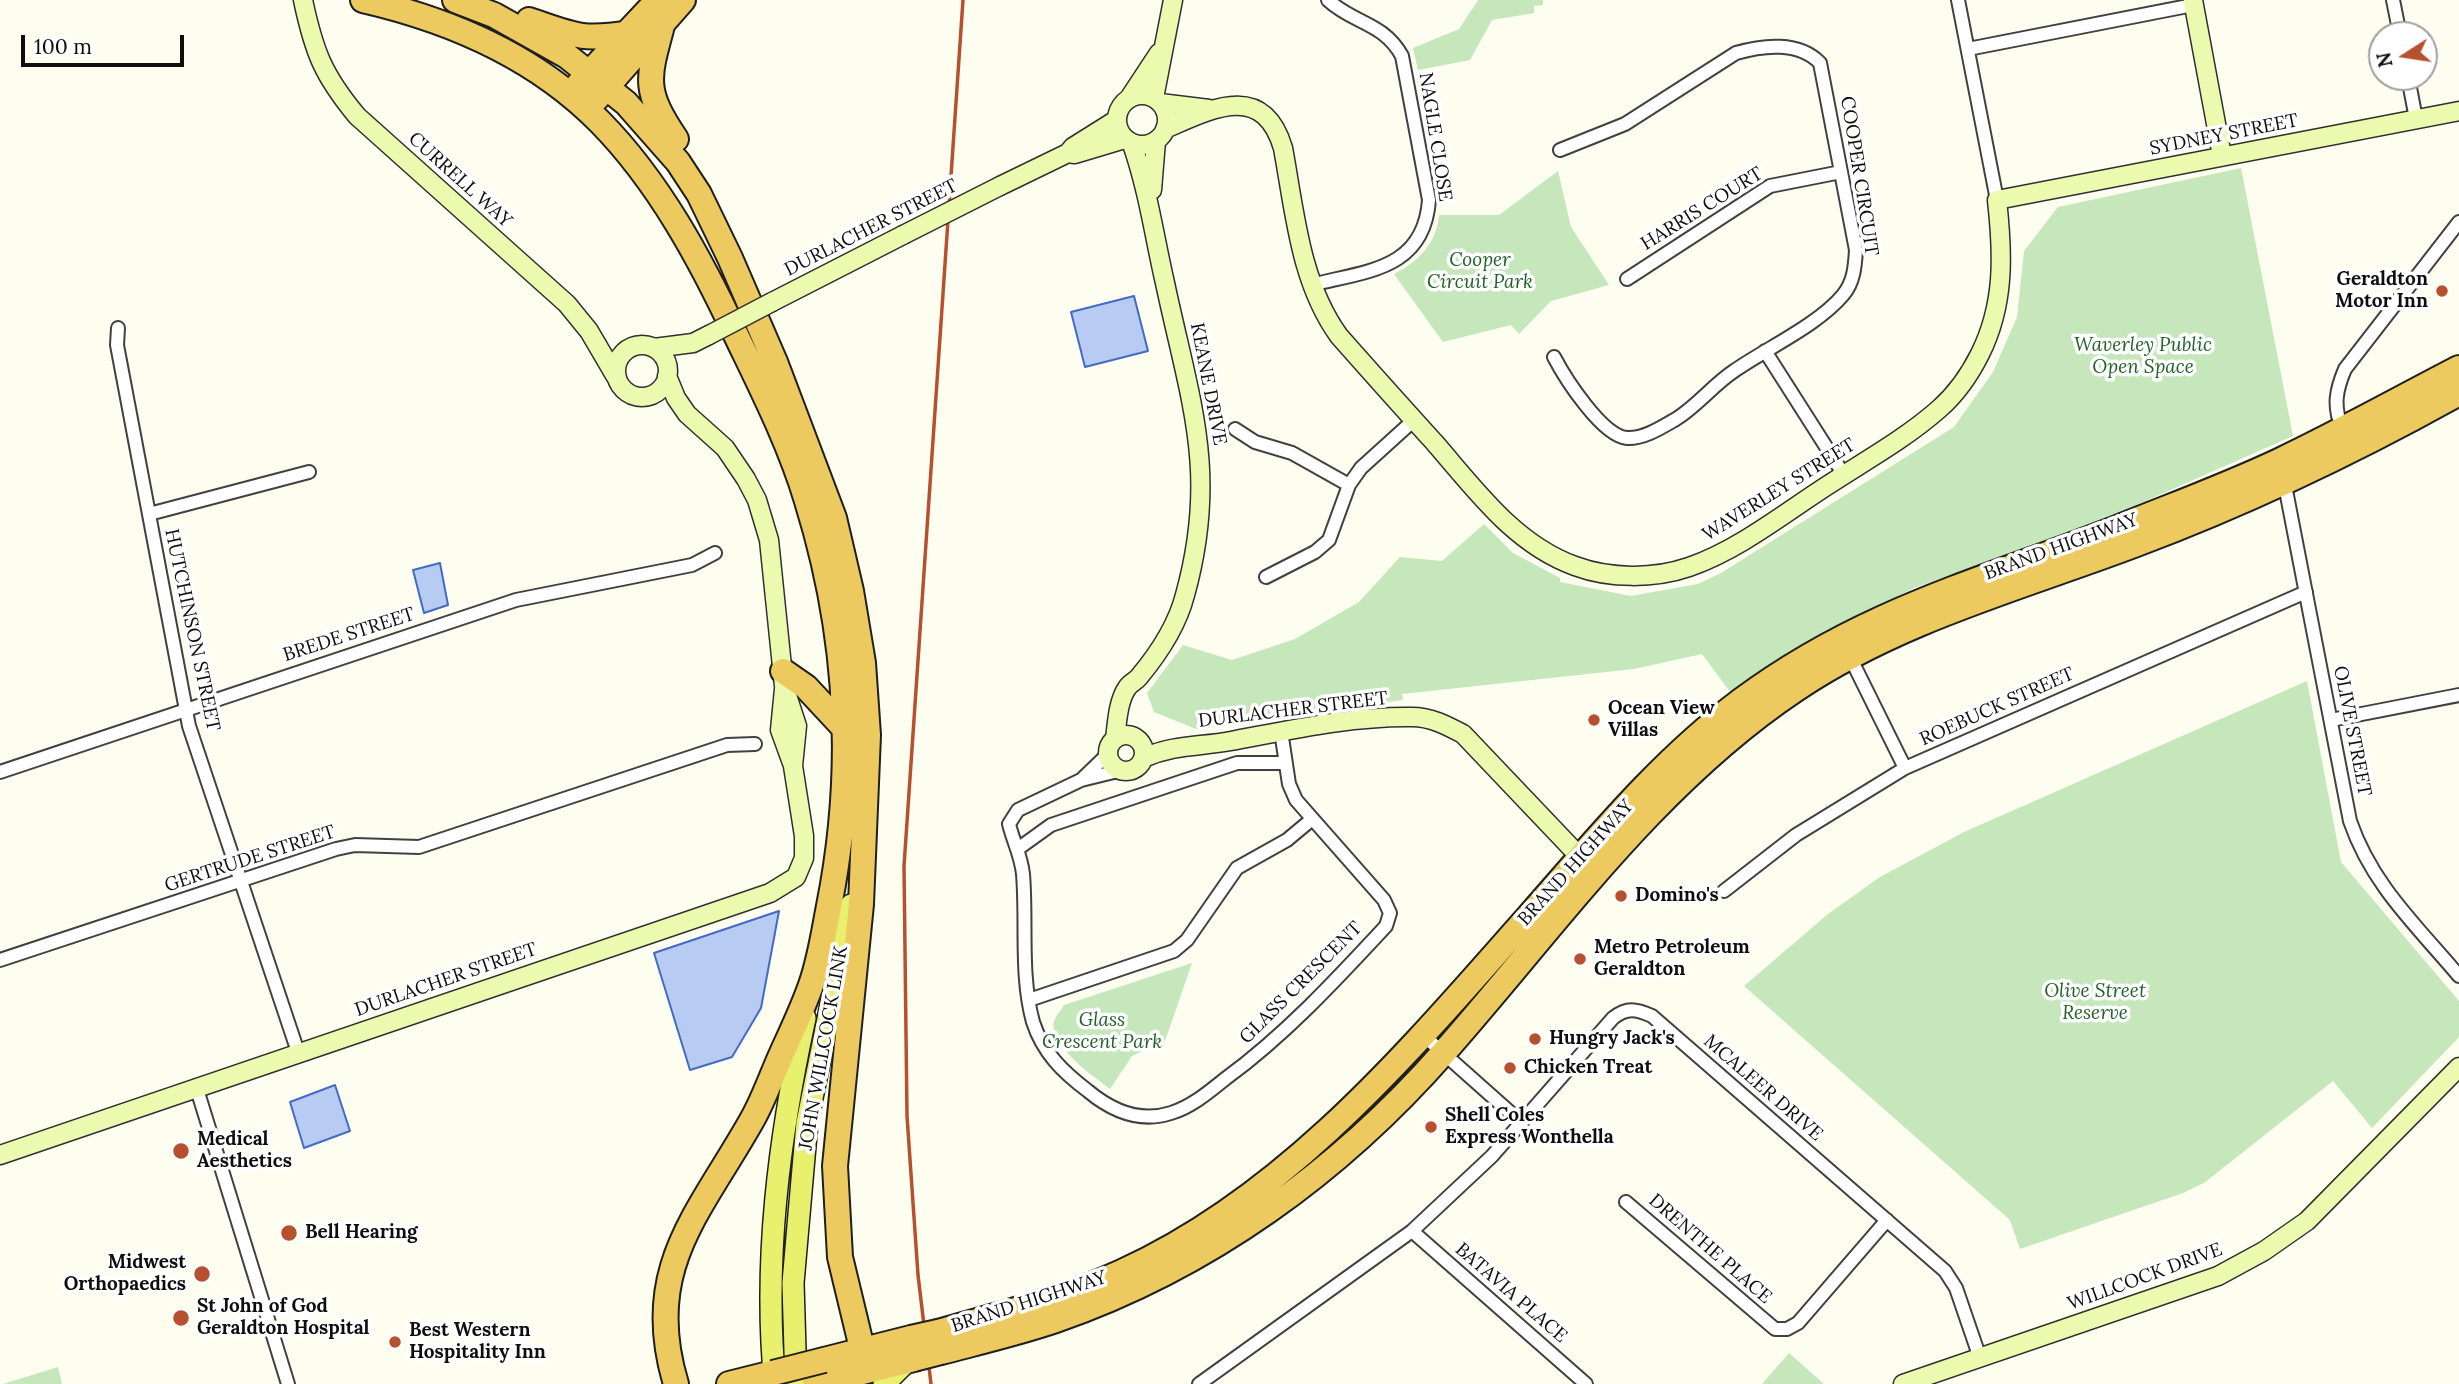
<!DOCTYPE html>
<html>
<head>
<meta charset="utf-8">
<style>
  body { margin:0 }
  #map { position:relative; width:2459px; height:1384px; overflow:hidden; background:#fdfef0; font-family:Lora,serif }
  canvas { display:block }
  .north { position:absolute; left:2368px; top:21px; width:70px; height:70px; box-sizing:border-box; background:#fff; border:2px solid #9f9f9f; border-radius:50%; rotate:258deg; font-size:19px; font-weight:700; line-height:28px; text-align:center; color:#0e0e0e }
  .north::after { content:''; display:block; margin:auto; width:24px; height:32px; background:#b6502e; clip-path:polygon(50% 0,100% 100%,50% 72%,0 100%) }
  .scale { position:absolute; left:21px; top:35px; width:163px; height:32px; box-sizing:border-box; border:4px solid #0e0e0e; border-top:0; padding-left:9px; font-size:21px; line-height:24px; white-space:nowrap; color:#0e0e0e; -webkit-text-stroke:5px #fff; paint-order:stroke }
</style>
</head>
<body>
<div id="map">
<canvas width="2459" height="1384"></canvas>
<div class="north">N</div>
<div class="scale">100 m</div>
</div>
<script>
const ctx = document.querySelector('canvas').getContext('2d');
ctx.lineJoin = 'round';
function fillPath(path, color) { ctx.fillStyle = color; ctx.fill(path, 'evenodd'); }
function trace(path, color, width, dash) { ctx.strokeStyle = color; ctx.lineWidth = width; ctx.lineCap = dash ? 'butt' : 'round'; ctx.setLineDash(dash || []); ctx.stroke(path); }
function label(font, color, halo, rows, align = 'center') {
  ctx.font = font + ' Lora,serif'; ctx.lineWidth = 7; ctx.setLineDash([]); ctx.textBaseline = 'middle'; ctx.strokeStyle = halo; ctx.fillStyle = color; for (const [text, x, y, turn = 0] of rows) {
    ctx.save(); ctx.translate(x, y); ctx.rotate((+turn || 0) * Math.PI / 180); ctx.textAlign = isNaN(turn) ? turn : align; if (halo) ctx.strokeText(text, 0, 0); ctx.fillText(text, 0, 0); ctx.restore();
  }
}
fillPath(new Path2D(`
  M1478 0H1543V5L1534 6V13L1492 20 1470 60 1418 70 1413 48 1459 29Z
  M2241 168 2293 436 2089 526 1914 588 1825 632 1734 697 1702 654 1634 669 1402 694 1403 700 1196 729 1154 712 1147 693 1183 645 1232 660 1295 639 1359 602 1400 557 1442 561 1484 524 1513 553 1560 578V582L1631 596 1698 584 1721 573 1954 427 1993 372 2017 317 2024 251 2058 207Z
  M1558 171 1571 227 1609 285 1551 301 1519 334 1511 325 1443 342 1394 274C1418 262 1437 243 1439 215H1499Z
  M2307 681 2341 862 2459 1001V1037L2372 1128 2333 1081 2204 1183 2183 1193 2020 1249 2010 1220 1744 986 1828 914 1880 877 1964 832Z
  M1192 963 1165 1041 1132 1056 1110 1089C1091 1074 1061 1055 1054 1029 1051 1020 1060 1012 1064 1005Z
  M1789 1353 1824 1384H1762Z
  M58 1367 62 1384H3Z`), '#c5e7bb');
const water = new Path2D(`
  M1134 296 1148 351 1085 367 1071 312Z
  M440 563 448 605 424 613 413 570Z
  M779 911 761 1008 732 1057 690 1070 654 953Z
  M335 1085 350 1131 304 1148 290 1102Z`);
fillPath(water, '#b8cbf3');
trace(water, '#436ac5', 2);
const street = new Path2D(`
  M1958 0 1997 200
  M2393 0 2400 35
  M1968 49 2193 5
  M2408 77 2416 119
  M1627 279 1770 186 1841 172
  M1311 285C1366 271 1424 270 1429 200L1402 56C1383 22 1354 24 1328 0
  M118 328 117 345 189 726 298 1052
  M1765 351 1844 475
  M1554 357C1565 378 1602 436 1627 438 1644 439 1662 427 1676 419 1697 406 1713 385 1734 371 1767 348 1818 325 1843 295 1854 282 1855 266 1856 250L1820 63C1799 41 1763 45 1736 53L1625 124 1560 150
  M2342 428C2333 406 2336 390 2345 369L2459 222
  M1235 429 1255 442 1292 453 1349 485
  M2284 480 2350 821C2372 885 2416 925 2459 976
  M149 514 309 472
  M1266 577 1315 552 1329 540 1349 485 1361 468 1414 420
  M1850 657 1905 768
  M2331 720 2459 695
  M1108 754 1081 780 1018 810 1009 824C1013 841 1021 855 1023 874 1027 922 1020 975 1033 1022 1043 1053 1063 1072 1088 1091 1112 1111 1140 1123 1171 1113 1191 1107 1209 1092 1225 1079 1285 1035 1335 981 1386 926L1390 913 1384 900 1296 800 1289 784 1281 731
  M0 772 516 600 692 565 715 553
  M1081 780 1122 770
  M1019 848 1051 825 1237 763H1285
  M1724 891 1796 835 1905 768 2306 592
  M0 960 336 849 355 845 419 847 727 745 755 744
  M1029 1000 1174 951 1187 940 1237 868 1287 840 1311 820
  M1423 1035 1522 1123
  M196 1086 288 1384
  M1626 1202 1775 1329H1787L1798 1323 1887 1220
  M1412 1231 1586 1384
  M1199 1384 1412 1231 1492 1156 1613 1018C1627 1007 1636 1009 1652 1016L1945 1271 1956 1288 1980 1358`);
const secondary = new Path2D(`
  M303 0C314 52 323 75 357 116L567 304 589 331 616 377
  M2193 0 2222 156
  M1117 120a25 25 0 1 1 50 0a25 25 0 1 1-50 0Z
  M1130 97 1159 53
  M1154 98 1173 0
  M1160 103 1209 109
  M1165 129C1211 109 1263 81 1283 148 1295 213 1300 282 1339 336 1370 371 1402 407 1434 442 1475 489 1514 544 1575 566 1610 579 1654 579 1689 567 1738 550 1782 515 1825 487 1863 462 1905 439 1939 409 1955 395 1970 374 1980 354 2005 304 2003 254 1997 200L2459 111
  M1068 153 1075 154 1125 139
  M1000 186 1068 153 1073 147 1116 120
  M1152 190 1156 141
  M772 302 903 235
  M616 371a26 26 0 1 1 52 0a26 26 0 1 1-52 0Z
  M654 348 693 343 709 335
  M784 689 780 730 792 763
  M1108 753a18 18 0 1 1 36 0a18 18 0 1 1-36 0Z
  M1115 739C1117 723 1118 701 1127 688 1130 683 1136 681 1139 677 1159 653 1177 626 1185 595 1219 472 1190 401 1165 283 1154 235 1148 190 1132 144
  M1143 758C1176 744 1198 747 1231 741 1290 730 1352 716 1412 717 1431 717 1446 725 1463 734L1580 857
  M0 1155 770 893 796 877 804 858V836L793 766 797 726 784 686 769 540 757 500 746 479 725 448 687 414 676 398 667 376
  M1903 1384 2218 1276 2264 1251 2307 1221 2459 1067`);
const primary = new Path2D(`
  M775 1384C763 1261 779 1138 805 1018
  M796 1384 793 1283 807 1123 851 905
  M884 1384 909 1359`);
const highway = new Path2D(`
  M363 0C450 20 536 57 600 122 659 182 701 260 736 335 762 389 790 444 807 501 848 633 856 770 829 906 824 932 820 960 811 985 803 1008 792 1031 782 1053 772 1075 764 1099 752 1120 699 1214 641 1269 676 1384
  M455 0 494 15 567 56 626 103 678 162 699 194 730 258 775 362 834 518 851 591 863 663 868 735 861 904 835 1166 840 1257 860 1340 858 1372
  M529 20C573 35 581 41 629 33
  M663 22C648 78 642 89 676 139
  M579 84 658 0
  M596 99 683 0
  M783 671 806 687 846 730
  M938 1332C1000 1314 1063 1299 1122 1272 1289 1196 1409 1051 1528 917 1595 841 1660 761 1742 700 1862 611 1981 581 2117 528 2171 506 2226 486 2279 461 2340 432 2399 399 2459 368
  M941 1352C979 1342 1018 1333 1056 1320 1208 1267 1339 1172 1445 1051 1556 925 1655 783 1796 689 1899 620 2020 588 2134 545 2246 503 2355 451 2459 393
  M824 1360 911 1338
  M729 1384 773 1373
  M815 1384 914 1359`);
trace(street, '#414141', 16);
trace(secondary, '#303030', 21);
trace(primary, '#1f1f1f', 24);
trace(highway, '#1f1f1f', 28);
trace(street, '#fff', 12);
trace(secondary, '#ecfaaf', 18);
trace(primary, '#e9f06e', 21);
trace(highway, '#ecca60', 24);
trace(new Path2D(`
  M931 1384 918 1275 907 1116 904 866 963 0`), '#b6502e', 3.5);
const secondaryBridge = new Path2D(`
  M903 235 1000 186
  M709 335 772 302`);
const highwayBridge = new Path2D(`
  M911 1338 938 1332
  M914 1359 941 1352
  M773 1373 824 1360`);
trace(secondaryBridge, '#303030', 21, []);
trace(highwayBridge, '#1f1f1f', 28, []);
trace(secondaryBridge, '#ecfaaf', 18);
trace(highwayBridge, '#ecca60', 24);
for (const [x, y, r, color] of [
  [2442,291,7,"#b6502e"],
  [1594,720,7,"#b6502e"],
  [1621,896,7,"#b6502e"],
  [1580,959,7,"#b6502e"],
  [1535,1039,7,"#b6502e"],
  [1510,1068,7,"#b6502e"],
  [1431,1127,7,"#b6502e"],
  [181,1151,9,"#b6502e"],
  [289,1233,9,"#b6502e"],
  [202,1274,9,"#b6502e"],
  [181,1318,9,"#b6502e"],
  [395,1342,7,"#b6502e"]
]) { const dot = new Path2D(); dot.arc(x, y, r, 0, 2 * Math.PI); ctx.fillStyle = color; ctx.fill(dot); trace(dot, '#fff', 2.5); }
label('19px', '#0e0e0e', '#fff', [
  ["SYDNEY STREET",2224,135,-11],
  ["NAGLE CLOSE",1435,137,81],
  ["COOPER CIRCUIT",1859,176,81],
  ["CURRELL WAY",460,180,42],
  ["HARRIS COURT",1702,209,-32],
  ["DURLACHER STREET",871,228,-27],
  ["KEANE DRIVE",1208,384,79],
  ["WAVERLEY STREET",1779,490,-32],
  ["BRAND HIGHWAY",2061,547,-20],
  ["HUTCHINSON STREET",192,630,78],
  ["BREDE STREET",349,635,-18],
  ["ROEBUCK STREET",1997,707,-24],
  ["DURLACHER STREET",1293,710,-7],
  ["OLIVE STREET",2352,731,79],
  ["GERTRUDE STREET",250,859,-18],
  ["BRAND HIGHWAY",1576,863,-48],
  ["DURLACHER STREET",446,980,-19],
  ["GLASS CRESCENT",1301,983,-45],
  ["JOHN WILLCOCK LINK",824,1048,-80],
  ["MCALEER DRIVE",1763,1088,41],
  ["DRENTHE PLACE",1710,1249,41],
  ["WILLCOCK DRIVE",2145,1277,-20],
  ["BATAVIA PLACE",1511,1293,41],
  ["BRAND HIGHWAY",1029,1302,-18]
]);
label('italic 19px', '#226228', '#fff', [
  ["Cooper",1480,261],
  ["Circuit Park",1480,283],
  ["Waverley Public",2143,346],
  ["Open Space",2143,368],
  ["Olive Street",2095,992],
  ["Reserve",2095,1014],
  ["Glass",1102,1021],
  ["Crescent Park",1102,1043]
]);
label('bold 19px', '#0e0e0e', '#fff', [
  ["Geraldton",2428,280,"right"],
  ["Motor Inn",2428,302,"right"],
  ["Ocean View",1608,709],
  ["Villas",1608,731],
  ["Domino's",1635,896],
  ["Metro Petroleum",1594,948],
  ["Geraldton",1594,970],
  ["Hungry Jack's",1549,1039],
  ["Chicken Treat",1524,1068],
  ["Shell Coles",1445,1116],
  ["Express Wonthella",1445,1138],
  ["Medical",197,1140],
  ["Aesthetics",197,1162],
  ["Bell Hearing",305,1233],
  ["Midwest",186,1263,"right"],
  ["Orthopaedics",186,1285,"right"],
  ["St John of God",197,1307],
  ["Geraldton Hospital",197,1329],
  ["Best Western",409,1331],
  ["Hospitality Inn",409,1353]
], 'left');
</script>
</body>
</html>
